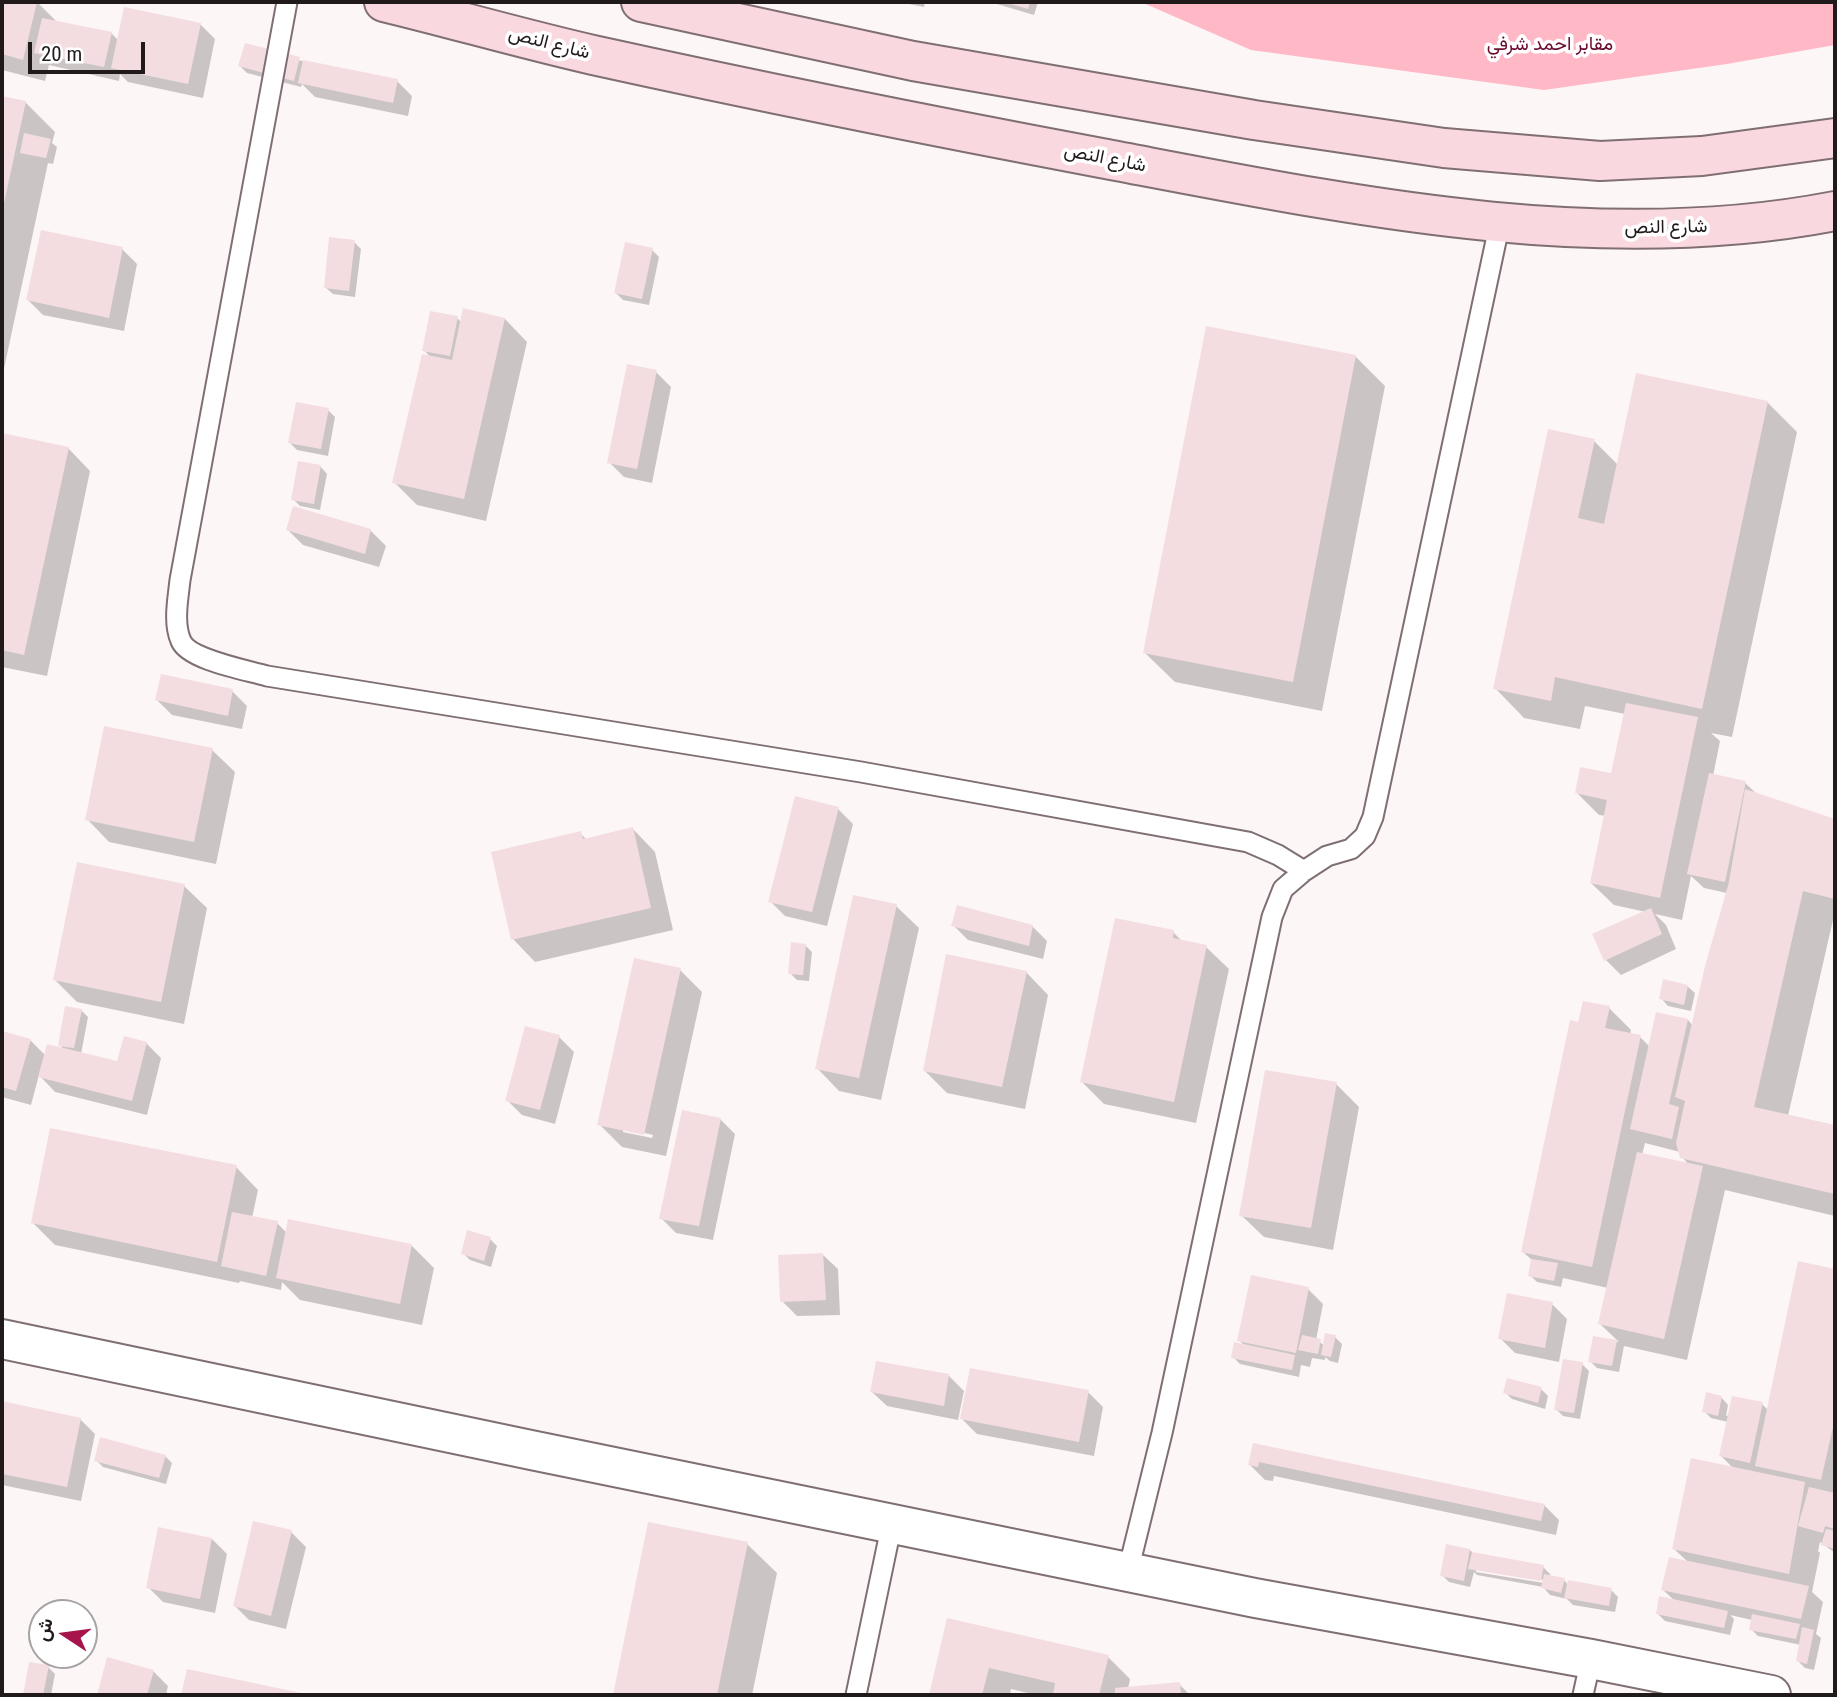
<!DOCTYPE html>
<html>
<head>
<meta charset="utf-8">
<style>
  body { margin:0 }
  #map { position:relative; width:1837px; height:1697px; overflow:hidden; background:#fdf6f7; font-family:"Roboto Condensed",Vazirmatn,sans-serif }
  canvas { display:block }
  .frame { position:absolute; inset:0; border:4px solid #201a1b; pointer-events:none }
  .north { position:absolute; left:28px; top:1599px; width:70px; height:70px; box-sizing:border-box; background:#fff; border:2px solid #a6a3a4; border-radius:50%; rotate:283deg; font-size:19px; font-weight:700; line-height:28px; text-align:center; color:#201a1b }
  .north::after { content:''; display:block; margin:auto; width:24px; height:32px; background:#a7144c; clip-path:polygon(50% 0,100% 100%,50% 72%,0 100%) }
  .scale { position:absolute; left:28px; top:42px; width:117px; height:32px; box-sizing:border-box; border:4px solid #201a1b; border-top:0; padding-left:9px; font-size:21px; line-height:24px; white-space:nowrap; color:#201a1b; -webkit-text-stroke:5px #fff; paint-order:stroke }
</style>
</head>
<body>
<div id="map">
<canvas width="1837" height="1697"></canvas>
<div class="frame"></div>
<div class="north">ش</div>
<div class="scale">20 m</div>
</div>
<script>
const ctx = document.querySelector('canvas').getContext('2d');
ctx.lineJoin = 'round';
function fillPath(path, color) { ctx.fillStyle = color; ctx.fill(path, 'evenodd'); }
function trace(path, color, width, dash) { ctx.strokeStyle = color; ctx.lineWidth = width; ctx.lineCap = dash ? 'butt' : 'round'; ctx.setLineDash(dash || []); ctx.stroke(path); }
function label(font, color, halo, rows, align = 'center') {
  ctx.font = font + ' "Roboto Condensed",Vazirmatn,sans-serif'; ctx.lineWidth = 7; ctx.setLineDash([]); ctx.textBaseline = 'middle'; ctx.strokeStyle = halo; ctx.fillStyle = color; for (const [text, x, y, turn = 0] of rows) {
    ctx.save(); ctx.translate(x, y); ctx.rotate((+turn || 0) * Math.PI / 180); ctx.textAlign = isNaN(turn) ? turn : align; if (halo) ctx.strokeText(text, 0, 0); ctx.fillText(text, 0, 0); ctx.restore();
  }
}
fillPath(new Path2D(`
  M1141 2H1835V45L1727 64 1544 90 1251 50Z`), '#ffb9c6');
fillPath(new Path2D(`
  M2 2H37L58 23 111 33 119 41 200 24 215 39 203 98 128 82 120 74 119 81 49 65 45 81 2 70Z
  M899 2H925L924 7Z
  M990 2H1038L1034 15Z
  M246 45 302 61 397 81 412 96 408 116 315 97 302 84 301 87 247 73 240 66Z
  M2 97 25 102 55 132 52 143 57 147 53 164 48 163 2 378Z
  M354 242 361 249 355 297 333 294 325 287Z
  M122 249 137 264 124 331 43 315 28 300Z
  M652 250 659 257 649 305 623 300 616 293Z
  M457 318 462 323 505 319 527 342 486 521 417 505 394 482 431 358 424 350Z
  M1355 356 1385 386 1322 711 1175 682 1145 653Z
  M656 372 671 387 652 483 624 477 609 462Z
  M1767 402 1797 432 1732 737 1711 733 1720 741 1713 776 1745 783 1758 795 1835 821V921L1833 920 1788 1116 1835 1126V1216L1725 1190 1687 1360 1624 1346 1619 1372 1597 1368 1590 1361 1595 1338 1619 1342 1600 1324 1608 1288 1563 1278 1561 1287 1537 1282 1530 1275 1533 1261 1523 1252 1579 1024 1609 1008 1631 1030 1630 1035 1640 1037 1650 1047 1688 1020 1693 1026 1727 893 1704 888 1691 876 1682 920 1655 914 1666 925 1676 949 1621 975 1606 960 1646 912 1614 905 1591 883 1606 816 1599 815 1576 792 1612 775 1625 714 1585 706 1580 729 1524 718 1495 688 1594 441 1618 465ZM1645 1143 1680 1152 1682 1157 1689 1165 1642 1155Z
  M328 410 335 417 328 456 297 450 290 443Z
  M2 434 68 448 90 471 47 676 2 667Z
  M320 466 327 474 320 510 300 506 293 499Z
  M294 508 371 531 386 546 379 567 303 545 288 530Z
  M232 691 247 706 242 729 172 715 157 700Z
  M212 750 235 772 216 864 109 842 87 819Z
  M838 809 853 824 827 926 785 916 770 901Z
  M633 829 655 852 673 930 535 962 513 939 580 833 587 840Z
  M184 886 207 908 184 1024 77 1002 55 980Z
  M896 906 919 928 881 1100 839 1091 817 1068Z
  M953 925 1032 926 1047 941 1043 959 968 940Z
  M1173 932 1183 942 1206 947 1229 969 1196 1123 1104 1104 1082 1082Z
  M805 945 812 952 809 981 797 980 790 973Z
  M680 970 702 992 666 1156 622 1147 599 1124ZM623 1128 653 1135 652 1138 623 1132Z
  M1026 972 1048 995 1025 1109 947 1093 924 1070Z
  M1687 986 1695 993 1691 1011 1668 1006 1661 998Z
  M81 1010 88 1017 81 1054 118 1063 146 1043 161 1058 147 1115 55 1092 39 1075 31 1105 2 1097V1033L30 1040 46 1056 64 1050 60 1045Z
  M559 1037 574 1052 555 1124 522 1115 507 1100Z
  M1336 1084 1359 1107 1333 1250 1264 1237 1241 1215Z
  M720 1119 735 1134 713 1240 676 1233 661 1218Z
  M236 1167 258 1190 252 1218 277 1223 287 1233 412 1246 434 1268 422 1325 300 1300 282 1282 281 1290 240 1281 239 1283 55 1245 33 1223Z
  M490 1239 497 1246 491 1267 470 1260 463 1253Z
  M823 1255 838 1269 840 1315 797 1316 782 1301Z
  M1799 1263 1835 1271V1553L1820 1542 1818 1551 1820 1553 1812 1592 1823 1602 1816 1634 1821 1638 1814 1670 1805 1668 1798 1661 1801 1645 1758 1636 1751 1629 1752 1620 1730 1615 1734 1619 1730 1635 1665 1621 1658 1614 1675 1601 1663 1590 1688 1562 1674 1549 1734 1469 1721 1456 1728 1422 1711 1418 1704 1411 1721 1397 1728 1405 1726 1416 1762 1404 1768 1410Z
  M1308 1289 1323 1304 1316 1340 1324 1345 1335 1337 1342 1344 1338 1363 1330 1361 1325 1357V1360L1312 1358 1310 1367 1301 1365 1299 1377 1240 1364 1233 1357 1245 1346 1239 1340Z
  M1552 1304 1567 1319 1559 1362 1515 1353 1500 1338Z
  M1582 1364 1589 1371 1580 1419 1563 1416 1556 1409Z
  M949 1376 964 1391 958 1420 887 1406 872 1392Z
  M1541 1389 1548 1396 1545 1409 1512 1399 1505 1392Z
  M1088 1392 1103 1407 1094 1456 977 1434 962 1419Z
  M2 1403 80 1419 95 1434 81 1501 2 1485Z
  M1254 1445 1544 1505 1559 1520 1556 1535 1274 1476 1273 1481 1265 1480 1250 1465Z
  M165 1456 172 1463 166 1484 103 1467 96 1460Z
  M650 1524 747 1544 777 1573 752 1695H615Z
  M291 1532 306 1547 286 1629 249 1620 234 1605Z
  M212 1539 227 1554 215 1613 163 1602 148 1587Z
  M1470 1550 1474 1554 1543 1567 1550 1574V1577L1564 1580 1568 1585 1611 1590 1618 1597 1615 1612 1573 1605 1567 1599 1550 1595 1543 1587 1477 1575 1474 1572 1470 1587 1449 1582 1442 1575ZM1476 1568 1550 1581V1584L1476 1572Z
  M948 1621 1108 1657 1130 1679 1128 1689 1179 1684 1190 1695H1036L1011 1689 1010 1695H931Z
  M108 1660 153 1671 168 1686 166 1695H99Z
  M30 1664 48 1667 55 1674 51 1695H25Z
  M188 1671 303 1695H183Z`), '#0003');
fillPath(new Path2D(`
  M2 2H37L23 60 2 54Z
  M1004 2H1030L1028 9Z
  M124 7 201 23 188 84 111 68Z
  M42 18 112 32 104 67 34 53Z
  M245 43 300 57 294 81 238 66Z
  M303 60 398 79 393 103 298 83Z
  M2 96 26 101 3 208H2Z
  M24 133 51 139 46 158 20 153Z
  M41 230 123 247 109 318 26 300Z
  M329 237 355 240 349 291 324 288Z
  M625 242 653 248 642 299 614 293Z
  M463 308 505 318 464 499 392 483 422 354 452 360Z
  M430 311 458 316 450 356 422 351Z
  M1206 326 1356 355 1293 682 1143 653Z
  M627 364 657 370 637 469 607 463Z
  M1636 373 1768 401 1702 709 1555 677 1551 701 1493 689 1548 429 1595 439 1578 518 1604 524Z
  M296 402 329 408 321 449 288 443Z
  M2 433 69 447 24 655 2 650Z
  M298 461 321 465 314 504 291 500Z
  M293 506 371 529 365 554 286 530Z
  M161 674 233 689 228 716 155 700Z
  M1626 703 1698 717 1660 898 1590 883 1607 800 1575 793 1580 767 1611 773Z
  M104 726 213 748 194 842 85 820Z
  M1709 773 1746 781 1725 882 1687 874Z
  M1745 789 1835 819V899L1803 891 1754 1107 1835 1125V1194L1680 1158 1676 1143 1685 1101 1675 1097 1705 966 1729 882Z
  M795 796 839 807 812 912 768 902Z
  M633 827 651 908 511 940 491 852 581 831 583 839Z
  M77 862 185 884 161 1002 53 980Z
  M853 895 897 904 859 1078 815 1069Z
  M957 905 1033 925 1029 946 951 926Z
  M1651 908 1662 934 1604 961 1592 934Z
  M1115 918 1174 930 1173 938 1207 945 1174 1102 1080 1082Z
  M791 942 806 944 803 975 788 974Z
  M946 954 1027 971 1002 1087 923 1071Z
  M634 958 681 968 644 1135 597 1125Z
  M1663 979 1688 985 1684 1005 1659 999Z
  M1583 1001 1610 1006 1605 1028 1641 1035 1592 1267 1521 1252 1570 1020 1578 1022Z
  M65 1006 82 1009 74 1048 58 1046Z
  M1656 1012 1688 1019 1669 1104 1679 1107 1672 1139 1630 1129Z
  M525 1026 560 1035 540 1110 505 1101Z
  M2 1031 31 1039 16 1091 2 1087Z
  M124 1036 147 1042 132 1101 38 1077 47 1044 117 1061Z
  M1265 1070 1337 1082 1311 1228 1239 1216Z
  M682 1110 721 1118 699 1226 659 1219Z
  M50 1128 237 1165 217 1262 31 1223Z
  M1637 1152 1703 1166 1664 1339 1598 1324Z
  M232 1212 278 1221 266 1276 221 1266Z
  M288 1219 412 1244 400 1304 276 1278Z
  M467 1230 491 1237 484 1261 461 1254Z
  M823 1253 826 1300 780 1302 778 1255Z
  M1531 1259 1558 1263 1554 1281 1528 1276Z
  M1798 1261 1835 1269V1427H1833L1821 1480 1755 1466Z
  M1251 1275 1309 1287 1296 1353 1237 1341Z
  M1507 1293 1553 1302 1545 1348 1498 1339Z
  M1325 1333 1336 1335 1331 1357 1321 1355Z
  M1302 1335 1321 1339 1318 1354 1298 1350Z
  M1593 1336 1617 1340 1612 1366 1588 1362Z
  M1234 1342 1295 1355 1292 1370 1231 1358Z
  M1563 1359 1583 1362 1574 1413 1554 1410Z
  M876 1361 949 1374 944 1406 870 1392Z
  M970 1368 1089 1390 1079 1442 960 1419Z
  M1507 1378 1542 1387 1538 1403 1503 1393Z
  M1706 1392 1722 1396 1718 1416 1702 1412Z
  M1732 1396 1763 1402 1750 1463 1719 1456Z
  M2 1401 81 1418 67 1487 2 1474Z
  M100 1437 166 1455 159 1478 94 1461Z
  M1253 1443 1545 1504 1541 1521 1259 1462 1258 1467 1248 1465Z
  M1691 1458 1805 1482 1789 1574 1672 1549Z
  M1809 1487 1835 1493V1529L1825 1526 1823 1533 1798 1526Z
  M253 1521 292 1530 271 1616 233 1606Z
  M648 1522 748 1542 717 1695H613Z
  M158 1527 212 1538 200 1599 146 1588Z
  M1826 1529 1835 1531V1549L1821 1545Z
  M1446 1544 1470 1549 1464 1581 1440 1576Z
  M1472 1552 1544 1565 1541 1581 1468 1569Z
  M1669 1557 1809 1586 1801 1619 1661 1590Z
  M1544 1574 1565 1578 1561 1593 1541 1588Z
  M1568 1580 1612 1588 1609 1606 1564 1598Z
  M1659 1596 1728 1611 1724 1628 1656 1614Z
  M1752 1614 1800 1624 1796 1639 1749 1630Z
  M947 1618 1109 1655 1099 1695H1053L1055 1683 989 1668 982 1695H929Z
  M1802 1627 1814 1630 1807 1664 1796 1661Z
  M107 1657 154 1670 147 1695H97Z
  M29 1662 49 1665 43 1695H23Z
  M187 1669 306 1694V1695H181Z
  M1180 1682 1181 1695H1115V1688Z`), '#f4dde1');
const service = new Path2D(`
  M287 2 180 580C178 599 173 623 181 641 189 660 247 670 267 676L861 772 1248 842 1278 855 1304 871
  M1128 1571 1162 1433 1272 917 1283 889 1304 871 1327 856 1351 849 1365 836 1373 817 1500 222
  M856 1695 892 1523
  M1583 1695 1591 1659`);
const tertiary = new Path2D(`
  M2 1339 531 1450 1255 1598 1591 1659 1771 1695`);
const secondary = new Path2D(`
  M384 2C454 19 523 39 593 55 761 92 931 126 1101 158 1340 203 1593 258 1835 211
  M641 2 913 61 1254 120 1444 148 1600 161 1702 156 1835 138`);
trace(service, '#7f6f72', 23);
trace(tertiary, '#7f6f72', 42);
trace(secondary, '#7f6f72', 42);
trace(service, '#fff', 19);
trace(tertiary, '#fff', 38);
trace(secondary, '#fad8e0', 38);
label('19px', '#201a1b', '#fff', [
  ["شارع النص",549,44,14],
  ["شارع النص",1105,159,11],
  ["شارع النص",1666,228,-1]
]);
label('19px', '#6b0c2f', '#fff', [
  ["مقابر احمد شرفي",1550,45]
]);
</script>
</body>
</html>
